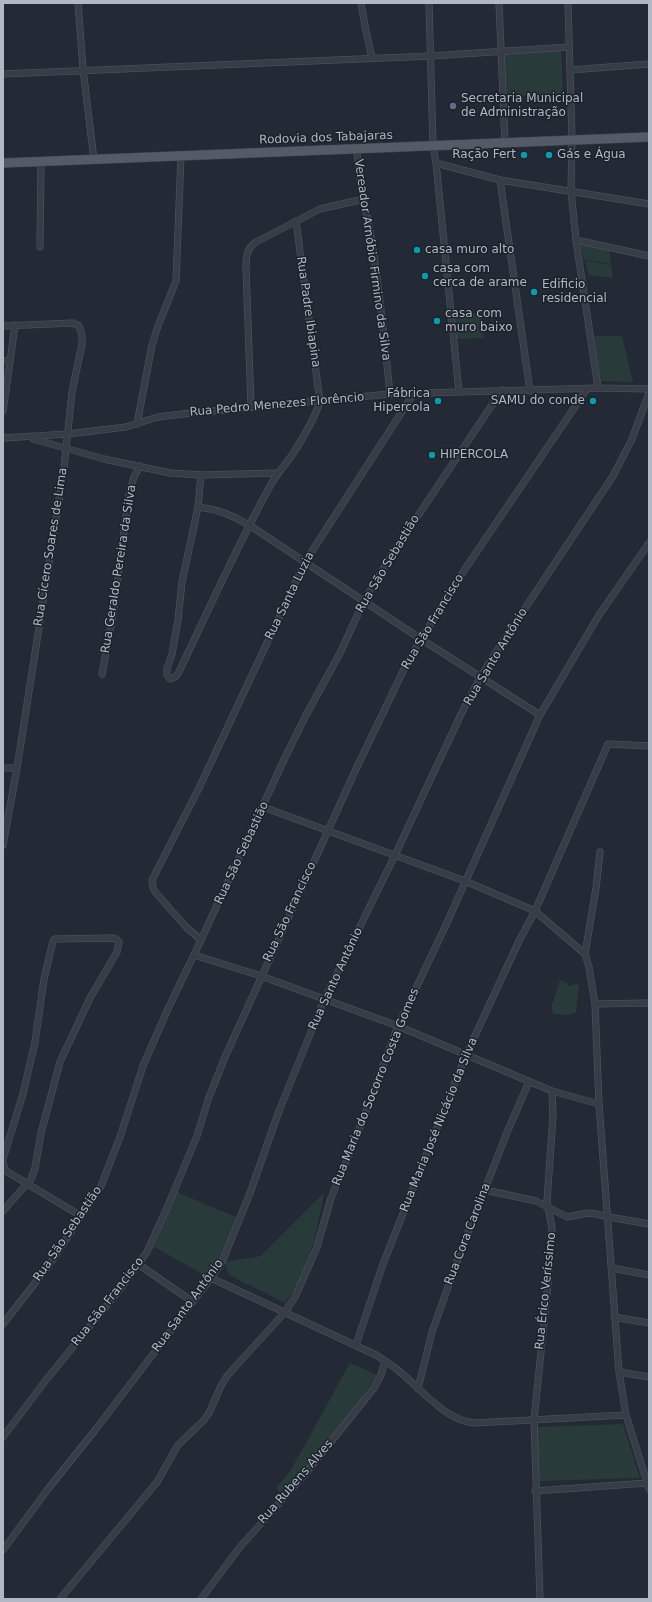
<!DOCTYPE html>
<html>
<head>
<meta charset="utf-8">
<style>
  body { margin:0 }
  #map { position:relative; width:652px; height:1602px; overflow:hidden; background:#232a36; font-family:"DejaVu Sans",sans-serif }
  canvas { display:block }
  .frame { position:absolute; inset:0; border:4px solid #b1b7c3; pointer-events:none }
</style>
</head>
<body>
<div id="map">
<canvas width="652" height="1602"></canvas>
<div class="frame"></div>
</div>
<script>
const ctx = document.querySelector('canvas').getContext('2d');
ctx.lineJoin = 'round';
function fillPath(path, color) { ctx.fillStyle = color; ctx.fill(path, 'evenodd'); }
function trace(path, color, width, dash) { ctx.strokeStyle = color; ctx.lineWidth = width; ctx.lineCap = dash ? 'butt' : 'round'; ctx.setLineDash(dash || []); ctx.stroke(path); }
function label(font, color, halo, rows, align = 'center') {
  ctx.font = font + ' "DejaVu Sans",sans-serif'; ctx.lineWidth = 3; ctx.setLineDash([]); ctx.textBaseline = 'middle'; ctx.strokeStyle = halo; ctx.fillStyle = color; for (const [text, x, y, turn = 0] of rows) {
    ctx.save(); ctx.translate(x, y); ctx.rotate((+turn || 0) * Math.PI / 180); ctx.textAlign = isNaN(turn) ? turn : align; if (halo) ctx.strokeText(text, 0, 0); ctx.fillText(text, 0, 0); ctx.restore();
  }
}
fillPath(new Path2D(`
  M561 50 563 94 504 97 502 53Z
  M580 242 609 248 611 264 584 260Z
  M585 261 611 265 613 278 589 275Z
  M481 313 484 338 457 339 455 315Z
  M594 336H622L633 382 600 381Z
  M560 980 567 983 568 986 579 984 576 1012 568 1015 554 1014 551 1008Z
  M177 1192 238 1218 220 1259 208 1277 154 1247Z
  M324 1193 314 1242 299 1282 285 1303 229 1275 225 1262 261 1256Z
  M350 1363 377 1375C349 1417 319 1460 282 1495L276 1488 291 1470Z
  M623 1424 640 1478 539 1481 537 1427Z`), '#293a3b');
const minor = new Path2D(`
  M78 3 83 69 94 160
  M361 3 365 26 372 58
  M429 3 433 145 436 163 500 180 649 204
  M499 3 505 143
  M568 3 572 139 571 191 576 240 598 388
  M570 70 649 64
  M3 74 431 56 569 47
  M357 150C358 181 367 212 372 243 380 293 385 344 390 394
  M436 163 459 392
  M500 180 530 391
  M576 240 649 256
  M40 247 41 162
  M3 326 73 323 79 326 82 335V344L72 392 64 468 17 768 3 845
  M3 360 10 362 3 411
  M10 362 15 325
  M251 407 246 267C246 257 247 248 256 242L320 209 364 199
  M137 424 152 345 158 326 176 281 181 156
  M3 438 68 434 126 427 158 417 182 414 390 394 598 388 649 389
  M33 439 104 459 170 473 201 475 277 473
  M201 475 198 507 182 582 178 620 172 654 167 669V675L170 679 175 677 178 674C208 611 236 548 269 488 275 476 282 468 290 458 302 440 313 422 320 402L296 221
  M198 507C216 509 233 515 249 525L421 639 540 715
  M102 674 113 615 129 494 134 477 140 466
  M3 768H17
  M263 807 465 881 535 911 585 954 589 967 595 1004 599 1104 619 1372 626 1415 649 1489
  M201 940 186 927 156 893 153 888 152 880 199 788 305 562 414 393
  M585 954 596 888 600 852
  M194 955 261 976 398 1026 552 1091 599 1104
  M595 1004 649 1003
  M485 1190 536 1201 567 1217 588 1213 596 1214 609 1217 649 1224
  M3 1211 31 1179 35 1168 41 1133 60 1062 90 998 117 952 119 942 116 939 112 938 55 939 53 941 44 979 35 1042 23 1094 3 1159V1164L6 1171 81 1216
  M138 1264 193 1302
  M612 1268 649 1275
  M211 1278 376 1355C384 1360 392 1365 399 1371 421 1389 445 1420 474 1423L626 1415
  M614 1317 649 1323
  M3 1324 49 1265 101 1186 120 1137 143 1066 167 1011 201 940 282 764 305 717 340 653 364 601 391 556 502 390
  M356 1345 383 1264 466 1055 519 941 535 911 608 744 649 746
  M619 1372 649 1377
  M418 1389 432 1332 462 1248 508 1130 529 1082
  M3 1437 46 1380 121 1288 147 1252 167 1208 197 1136 208 1100 225 1057 356 769 406 665 421 639 459 578 587 389
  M535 1491 647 1483 649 1481
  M3 1550 48 1489 96 1429 211 1278 223 1260 250 1193 279 1111 324 1000 395 855 464 708 480 678 494 655 613 476 632 439 649 393
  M60 1599 157 1482 178 1445 203 1421 209 1413 221 1386 227 1376 285 1312 295 1297 317 1247 331 1198 353 1145 398 1026 445 927 540 715 599 615 649 543
  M201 1599 240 1547 306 1473 374 1388 381 1375 385 1361
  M540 1599 534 1420 548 1284 552 1228 547 1201 553 1116 552 1091`);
const primary = new Path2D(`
  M3 163 649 137`);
trace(minor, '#515761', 7);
trace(primary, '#404650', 10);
trace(minor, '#373d47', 6);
trace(primary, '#555b66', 9);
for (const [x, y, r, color] of [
  [453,106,4,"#5c6f8a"],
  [524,155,4,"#0f9aa8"],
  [549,155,4,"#0f9aa8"],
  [417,250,4,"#0f9aa8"],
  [425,276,4,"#0f9aa8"],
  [534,292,4,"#0f9aa8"],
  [437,321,4,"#0f9aa8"],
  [438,401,4,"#0f9aa8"],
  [593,401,4,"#0f9aa8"],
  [432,455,4,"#0f9aa8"]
]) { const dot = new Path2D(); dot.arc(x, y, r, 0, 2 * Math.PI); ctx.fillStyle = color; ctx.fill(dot); trace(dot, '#1c222b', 1.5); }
label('12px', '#b1b7c3', '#1c222b', [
  ["Secretaria Municipal",461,99],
  ["de Administração",461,113],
  ["Ração Fert",516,155,"right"],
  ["Gás e Água",557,155],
  ["casa muro alto",425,250],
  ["casa com",433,269],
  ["cerca de arame",433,283],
  ["Edificio",542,285],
  ["residencial",542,299],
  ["casa com",445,314],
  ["muro baixo",445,328],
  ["Fábrica",430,394,"right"],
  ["Hipercola",430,408,"right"],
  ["SAMU do conde",585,401,"right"],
  ["HIPERCOLA",440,455]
], 'left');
label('12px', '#b1b7c3', '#1c222b', [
  ["Rodovia dos Tabajaras",326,138,-2],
  ["Vereador Arnóbio Firmino da Silva",372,260,82],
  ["Rua Padre Ibiapina",308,312,82],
  ["Rua Pedro Menezes Florêncio",277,405,-5],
  ["Rua Cícero Soares de Lima",51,547,-81],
  ["Rua São Sebastião",388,564,-59],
  ["Rua Geraldo Pereira da Silva",119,569,-81],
  ["Rua Santa Luzia",290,596,-64],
  ["Rua São Francisco",433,622,-59],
  ["Rua Santo Antônio",496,657,-59],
  ["Rua São Sebastião",242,853,-65],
  ["Rua São Francisco",290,912,-65],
  ["Rua Santo Antônio",336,979,-65],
  ["Rua Maria do Socorro Costa Gomes",376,1087,-68],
  ["Rua Maria José Nicácio da Silva",439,1125,-68],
  ["Rua São Sebastião",68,1234,-56],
  ["Rua Cora Carolina",468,1234,-69],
  ["Rua Érico Veríssimo",546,1291,-84],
  ["Rua São Francisco",108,1302,-52],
  ["Rua Santo Antônio",188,1306,-54],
  ["Rua Rubens Alves",296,1482,-49]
]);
</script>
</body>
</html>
